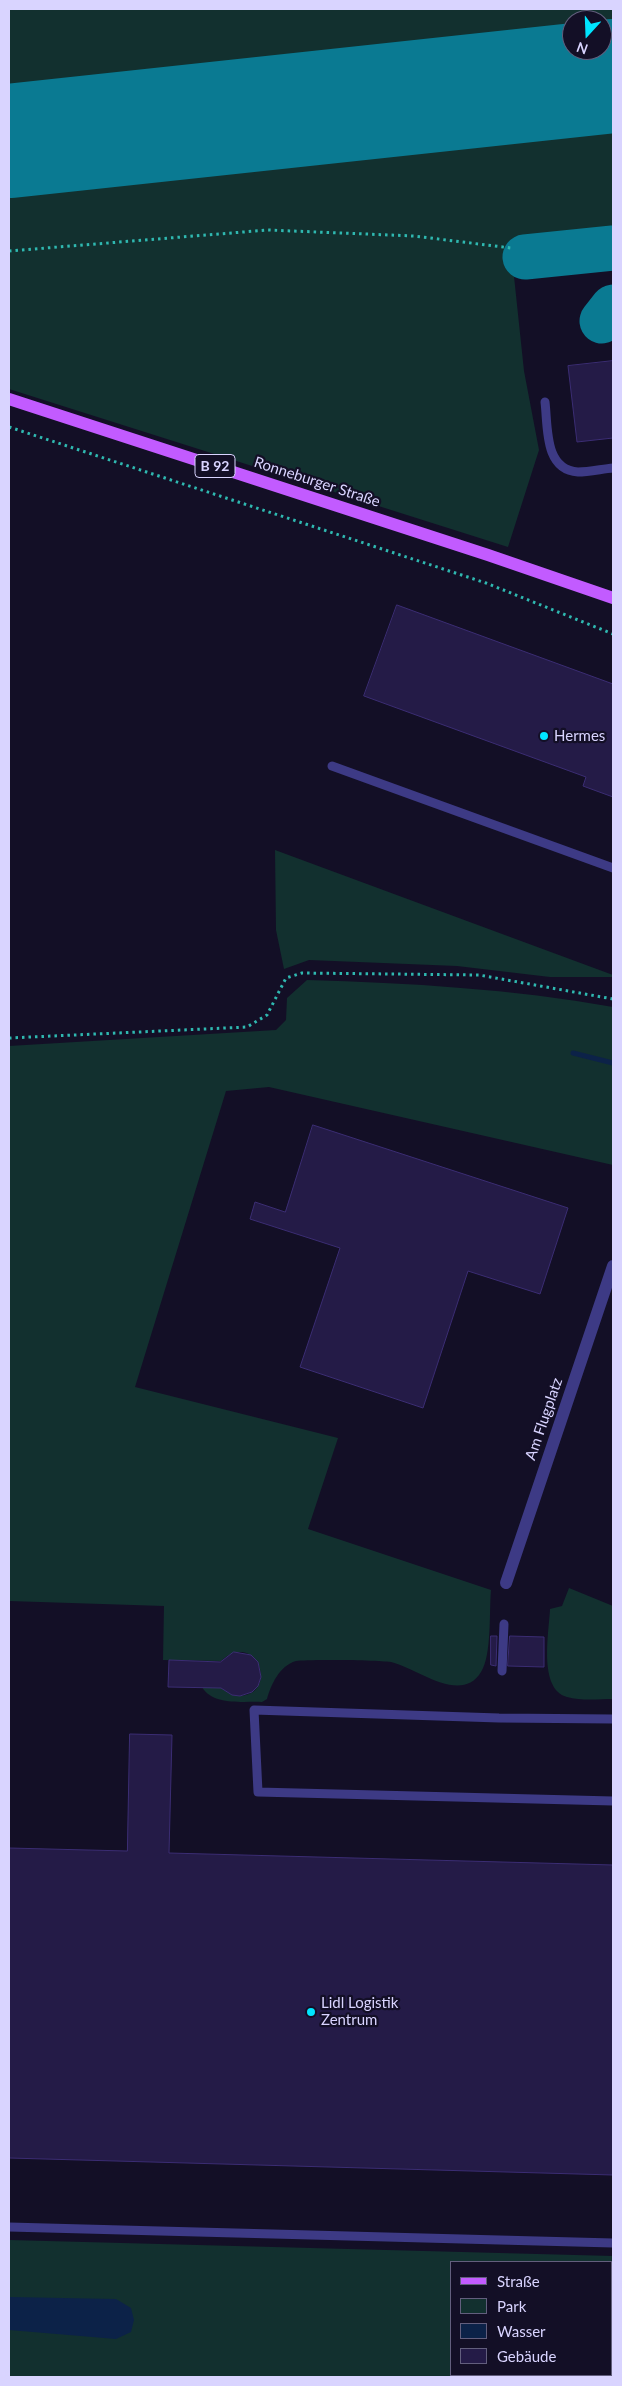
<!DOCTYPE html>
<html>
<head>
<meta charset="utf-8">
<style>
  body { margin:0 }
  #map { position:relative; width:622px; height:2386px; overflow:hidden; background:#130f26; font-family:Lato,sans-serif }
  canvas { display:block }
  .frame { position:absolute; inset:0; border:10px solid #d9d4ff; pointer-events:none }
  .legend { position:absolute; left:450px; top:2261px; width:162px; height:115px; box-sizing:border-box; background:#130f26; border:1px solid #625e7d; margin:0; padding:6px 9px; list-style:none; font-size:15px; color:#d9d4ff }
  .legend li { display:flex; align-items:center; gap:10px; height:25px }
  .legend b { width:25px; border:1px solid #625e7d }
  .north { position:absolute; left:562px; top:10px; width:50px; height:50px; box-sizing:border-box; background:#130f26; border:1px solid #625e7d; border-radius:50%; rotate:200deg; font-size:14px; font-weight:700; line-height:20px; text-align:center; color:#d9d4ff }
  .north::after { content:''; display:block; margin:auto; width:18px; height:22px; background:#00e5ff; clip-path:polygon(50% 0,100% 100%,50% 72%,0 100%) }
</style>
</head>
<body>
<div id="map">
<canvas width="622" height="2386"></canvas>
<div class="frame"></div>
<ul class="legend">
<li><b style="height:6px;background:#c25bff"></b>Straße</li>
<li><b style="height:14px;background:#12302f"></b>Park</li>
<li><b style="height:14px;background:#0c2248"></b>Wasser</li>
<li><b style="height:14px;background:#241b47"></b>Gebäude</li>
</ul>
<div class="north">N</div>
</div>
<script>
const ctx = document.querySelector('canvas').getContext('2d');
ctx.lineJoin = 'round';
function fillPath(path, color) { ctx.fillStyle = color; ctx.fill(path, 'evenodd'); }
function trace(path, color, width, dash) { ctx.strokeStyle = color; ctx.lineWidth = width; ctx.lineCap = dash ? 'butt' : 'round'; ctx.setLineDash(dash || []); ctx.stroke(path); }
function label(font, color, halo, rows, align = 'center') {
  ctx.font = font + ' Lato,sans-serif'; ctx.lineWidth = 4.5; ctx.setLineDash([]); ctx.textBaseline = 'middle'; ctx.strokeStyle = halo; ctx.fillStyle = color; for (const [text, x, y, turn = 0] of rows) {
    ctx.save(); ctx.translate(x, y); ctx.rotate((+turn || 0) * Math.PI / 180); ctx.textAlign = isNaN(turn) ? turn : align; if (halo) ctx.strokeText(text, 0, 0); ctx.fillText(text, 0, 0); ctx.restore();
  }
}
fillPath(new Path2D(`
  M9 9H613V46L602 47V20H572V50H577L9 110Z
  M613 107V238L511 248 524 371 539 450 508 547 9 389V172Z
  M275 850 613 975V977H550L457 966 309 960 284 969 276 930Z
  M307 980C410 983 512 989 613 1007V1165L269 1087 226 1091 135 1387 338 1438 308 1529 491 1590C489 1611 492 1655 481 1672 461 1705 417 1668 391 1662 380 1660 306 1659 296 1661 279 1666 271 1685 267 1699L262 1702C243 1701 213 1706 202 1687 207 1687 216 1686 221 1688 228 1691 232 1697 241 1696 279 1693 257 1629 221 1661L163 1660 164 1606 9 1601V1046L276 1030 286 1020 287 998Z
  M569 1588 613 1606V1699C599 1699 581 1701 567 1697 538 1689 549 1632 550 1609L562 1606Z
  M9 2240 613 2256V2377H9ZM451 2262H611V2375H451Z`), '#12302f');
fillPath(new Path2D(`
  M9 2297 116 2299 131 2308 134 2320 131 2332 116 2339 9 2330Z`), '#0c2248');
trace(new Path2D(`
  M573 1053 613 1063`), '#0c2248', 5);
trace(new Path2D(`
  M525 257 613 248
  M602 321 613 307`), '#0a7a92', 45);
trace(new Path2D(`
  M9 141 613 76`), '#0a7a92', 114);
const building = new Path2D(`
  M613 361V438L577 442 568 366Z
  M397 605 613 684V797L583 786 586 777 364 696Z
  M313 1125 568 1208 540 1294 468 1271 423 1408 300 1367 340 1248 250 1219 255 1202 285 1212Z
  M491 1636H497L496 1666 491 1665Z
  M510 1636 544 1637V1667L508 1666Z
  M234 1652 251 1655 258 1662 261 1677 258 1686 252 1692 240 1696 232 1695 221 1688 168 1687 169 1660 220 1662Z
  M130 1734 172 1735 169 1853 613 1865V2175L9 2158V1848L127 1851Z`);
fillPath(building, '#241b47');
trace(building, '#3b2d73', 1);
trace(new Path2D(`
  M9 251 268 230 414 236 511 248
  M9 427 486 583 613 634
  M9 1038 247 1027 267 1015 286 978 302 973 479 975 613 999`), '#2fb8b0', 3, [2.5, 4]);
trace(new Path2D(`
  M545 402C548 427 544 470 578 472 589 472 602 469 613 468
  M332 766 613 868
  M502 1671 504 1624
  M613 1719 499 1718 254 1710 258 1792 613 1801
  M9 2227 613 2243`), '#3d3a85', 9);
trace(new Path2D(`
  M506 1583 613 1266`), '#3d3a85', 12);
trace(new Path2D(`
  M9 399 488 555 613 598`), '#c25bff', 12);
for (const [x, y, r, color] of [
  [544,736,5,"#00e5ff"],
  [311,2012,5,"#00e5ff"]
]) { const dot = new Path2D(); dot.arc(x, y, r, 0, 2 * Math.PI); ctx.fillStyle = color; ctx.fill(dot); trace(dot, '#130f26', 2); }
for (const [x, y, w] of [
  [215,466,40]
]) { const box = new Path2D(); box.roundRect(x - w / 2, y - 11.5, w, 23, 4); ctx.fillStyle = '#130f26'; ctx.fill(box); trace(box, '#d9d4ff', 1); }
label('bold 14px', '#d9d4ff', null, [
  ["B 92",215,466]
]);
label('15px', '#d9d4ff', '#130f26', [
  ["Ronneburger Straße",317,482,18],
  ["Am Flugplatz",544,1419,-71]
]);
label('15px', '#d9d4ff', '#130f26', [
  ["Hermes",554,736],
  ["Lidl Logistik",321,2003],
  ["Zentrum",321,2020]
], 'left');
</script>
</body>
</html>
